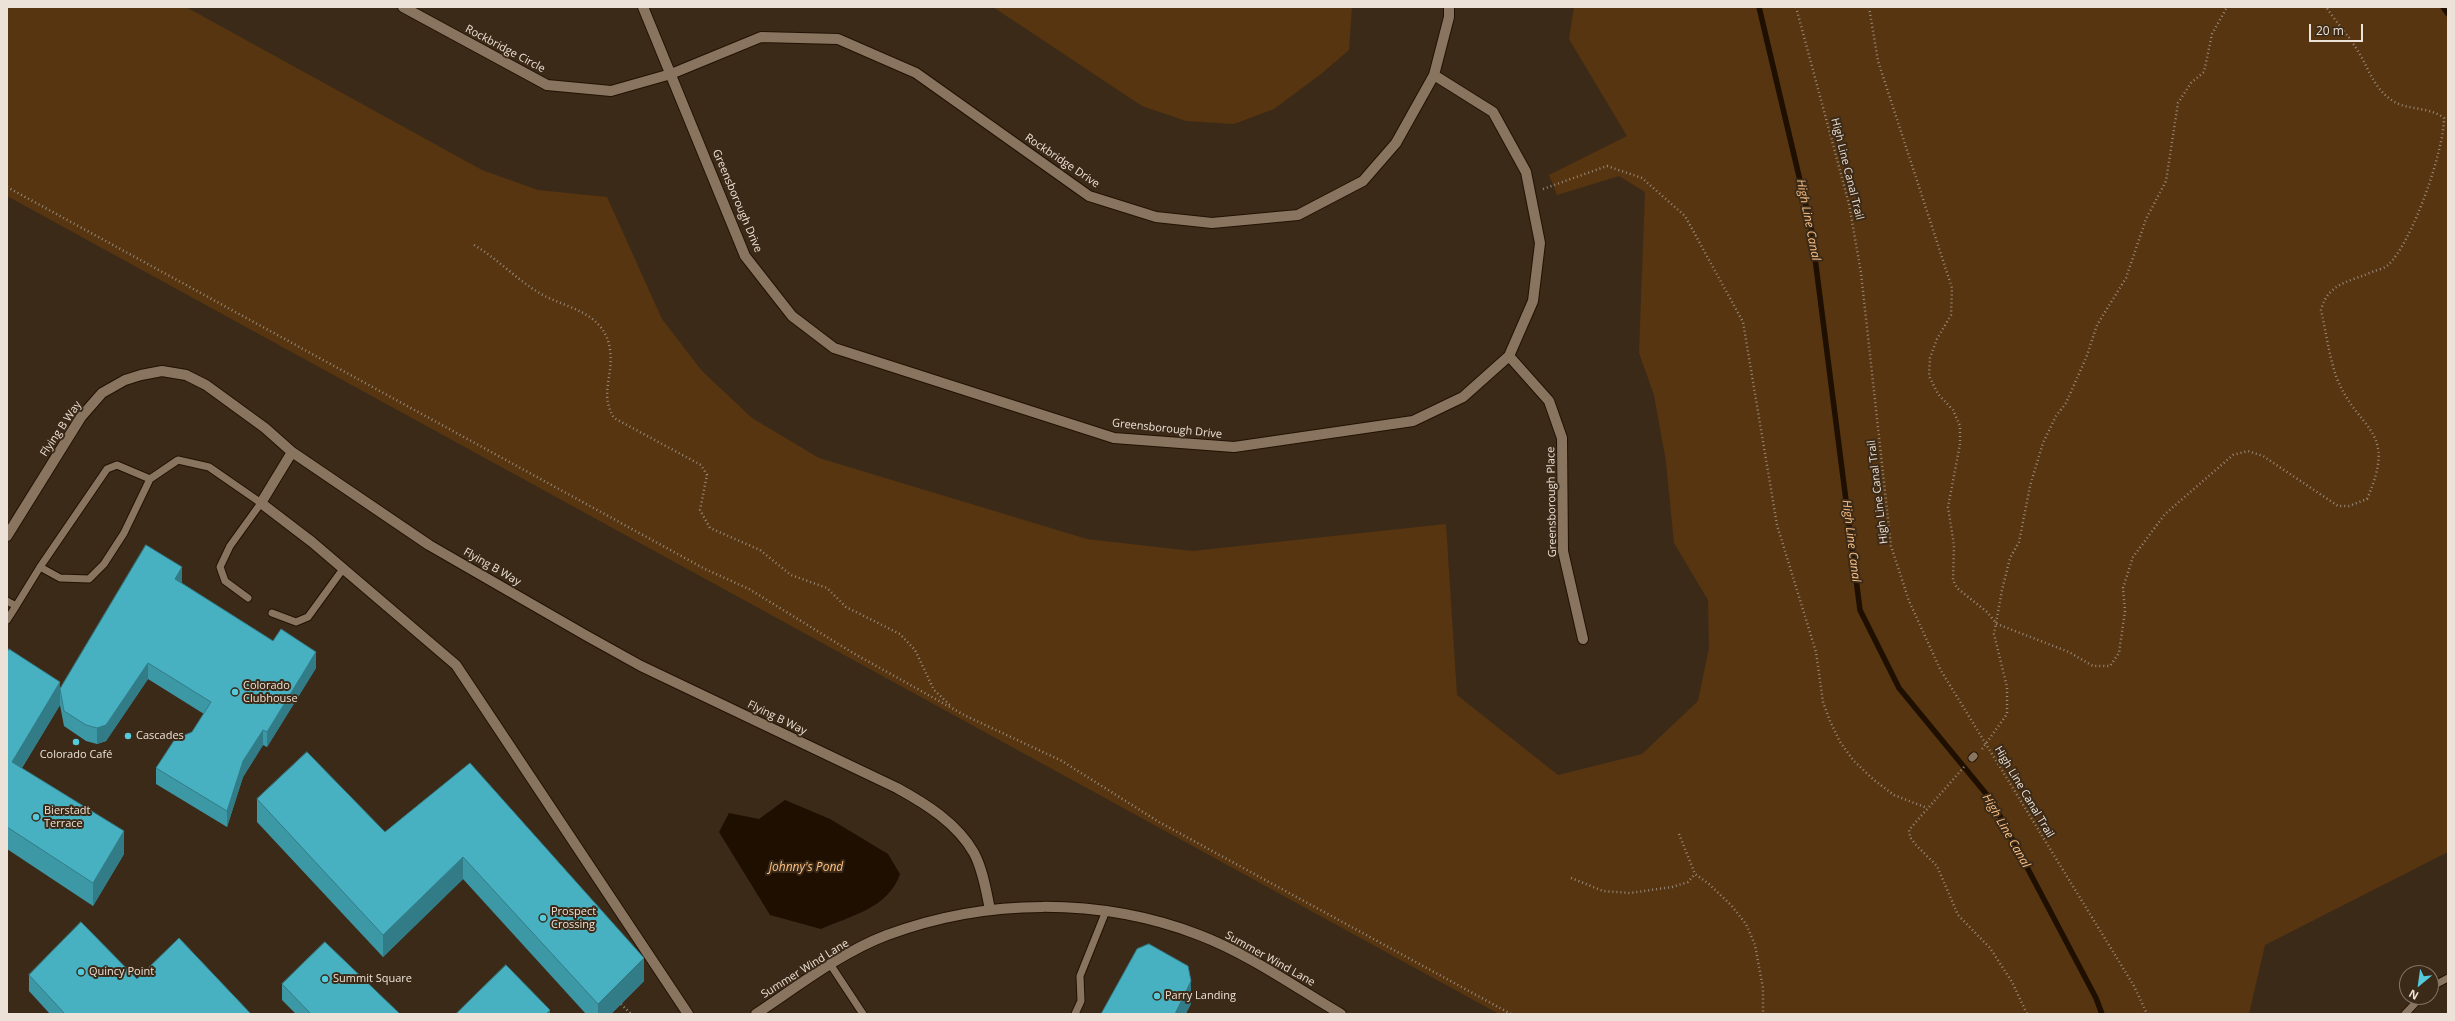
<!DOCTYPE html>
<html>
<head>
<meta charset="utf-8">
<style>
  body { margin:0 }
  #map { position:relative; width:2455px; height:1021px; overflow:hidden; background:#3c2a18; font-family:"Open Sans",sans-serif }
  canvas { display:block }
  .frame { position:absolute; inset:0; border:8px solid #ede2d7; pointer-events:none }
  .north { position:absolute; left:2399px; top:965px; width:40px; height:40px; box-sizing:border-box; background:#3c2a18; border:1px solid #837464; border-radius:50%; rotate:209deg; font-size:11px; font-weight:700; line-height:16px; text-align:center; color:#ede2d7 }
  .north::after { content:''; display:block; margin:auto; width:14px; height:18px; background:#54cadd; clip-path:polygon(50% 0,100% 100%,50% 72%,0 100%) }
  .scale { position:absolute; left:2309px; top:24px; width:54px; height:18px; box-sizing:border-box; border:2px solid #ede2d7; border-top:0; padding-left:5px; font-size:12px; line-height:14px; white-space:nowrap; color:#ede2d7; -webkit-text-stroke:3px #3c2a18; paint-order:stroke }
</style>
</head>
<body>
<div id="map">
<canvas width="2455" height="1021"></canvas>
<div class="frame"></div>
<div class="north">N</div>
<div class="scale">20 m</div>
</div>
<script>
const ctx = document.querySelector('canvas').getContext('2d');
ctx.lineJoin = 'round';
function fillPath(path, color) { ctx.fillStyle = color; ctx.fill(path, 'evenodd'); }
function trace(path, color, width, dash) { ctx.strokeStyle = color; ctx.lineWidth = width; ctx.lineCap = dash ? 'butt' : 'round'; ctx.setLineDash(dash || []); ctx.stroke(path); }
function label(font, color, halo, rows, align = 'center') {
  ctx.font = font + ' "Open Sans",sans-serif'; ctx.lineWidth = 4; ctx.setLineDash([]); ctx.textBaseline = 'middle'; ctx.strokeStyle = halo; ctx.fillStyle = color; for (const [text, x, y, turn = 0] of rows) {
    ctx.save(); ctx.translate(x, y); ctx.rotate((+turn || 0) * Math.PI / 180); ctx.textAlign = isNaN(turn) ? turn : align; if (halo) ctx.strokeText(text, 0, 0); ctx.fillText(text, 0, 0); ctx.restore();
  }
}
fillPath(new Path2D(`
  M7 7H186L482 170 538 190 607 197 662 319 702 371 752 418 819 458 1087 539 1192 551 1446 524 1457 695 1558 775 1642 754 1698 701 1709 648 1708 600 1674 543 1666 462 1654 395 1639 353 1645 192 1619 176 1557 195 1549 175 1627 136 1569 39 1574 7H2448V852L2265 945 2249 1014H1499L7 196Z
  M993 7H1352L1349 50 1321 74 1274 109 1234 124 1186 121 1142 106Z`), '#563510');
fillPath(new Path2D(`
  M785 800 830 819 888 854 900 874C889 908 850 916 821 929L770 915 719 832 729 813 759 819Z`), '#1e0f01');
trace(new Path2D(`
  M1759 7 1811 227 1860 610 1899 688 1992 801 2096 998 2102 1014
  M2443 7 2448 14`), '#1e0f01', 5.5);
const service = new Path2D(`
  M40 567 107 469 117 465 150 479
  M7 601 16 606 40 567 60 578 89 579 104 564 124 533 150 479 178 460 209 467 261 503 230 546 220 567 225 581 248 598
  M272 613 296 622 308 617 343 569
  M7 620 16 606
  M1972 758 1974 756
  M830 964 863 1014
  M2431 987 2448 978
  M1075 1014 1081 1001 1080 976 1106 911
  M2405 1014 2421 997`);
const minor = new Path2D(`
  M403 7 547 85 611 91 671 74 761 37 838 39 916 73 1089 196 1156 217 1212 223 1298 215 1363 181 1396 143 1434 75 1449 17V7
  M643 7 745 256 792 316 834 348 1114 438 1234 447 1413 421 1463 397 1509 356 1533 301 1540 243 1526 172 1493 112 1434 75
  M1509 356 1549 401 1562 438 1563 551 1583 639
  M292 452 261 503 312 542 456 665 688 1014
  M7 536 81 417 102 393 125 380 141 375 162 371 186 375 206 385 265 428 292 452 429 545 587 636 641 666 897 788C926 804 957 823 974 853 983 870 986 891 990 909
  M756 1014C798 986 840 953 887 935 986 898 1100 897 1199 935 1249 954 1295 987 1341 1014`);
trace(service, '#221203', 9);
trace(minor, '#221203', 12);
trace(new Path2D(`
  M1796 7 1849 204 1861 273 1891 546 1909 601 1940 669 2134 986 2147 1014
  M1869 7 1878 61 1952 288 1951 315 1937 339 1930 358 1929 376 1938 394 1953 410 1960 426V444L1948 507 1954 545 1953 580 1957 588 1987 612 1997 624 2069 652 2093 666H2110L2119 653 2125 611 2123 588 2133 557 2165 514 2233 455 2248 451 2263 456 2338 506H2349L2367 499C2399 427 2357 432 2336 376 2329 355 2326 332 2321 310 2328 282 2351 282 2374 271 2378 270 2385 268 2388 265 2412 243 2444 151 2444 118 2428 106 2409 111 2393 101 2374 89 2369 69 2358 51 2349 36 2336 22 2326 7
  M7 187 705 569 749 589 853 653 966 716 1062 761 1159 822 1511 1014
  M1543 189 1607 166 1642 178 1685 216 1743 322 1777 525 1816 652 1823 702 1830 721 1840 742 1853 760 1874 780 1894 795 1927 808
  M474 245C498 259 517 280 541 294 568 309 605 312 610 350 614 376 599 393 614 418L701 465 707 475 700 510 710 528 760 550 791 575 827 588 846 607 900 634 915 650 934 690 951 706
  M1982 749 2007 714V687L1994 634 2002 590 2010 558 2019 542 2030 486 2043 443 2056 416 2066 403 2086 358 2097 325 2126 278 2146 219 2166 181 2178 103 2191 83 2204 72 2212 34 2227 7
  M1964 767 1915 823 1909 830 1910 837 1915 844 1937 866 1958 915 1990 948 2012 982 2027 1014
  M1679 834 1695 874 1709 884 1731 905 1746 924 1755 945 1763 988V1014
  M1571 878 1603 891 1630 893 1672 887 1688 882 1695 874
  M621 1004 631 1014`), '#988a7c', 2.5, [1, 3]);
trace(service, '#897460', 7);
trace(minor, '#897460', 10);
fillPath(new Path2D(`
  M182 583 316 668 267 747 263 745 243 777 227 827 156 784V768L192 732 204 714 148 679 106 741 97 744 86 741 64 726 60 705V689Z
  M7 653 60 705 22 768 124 854 93 906 7 849Z
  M470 763 644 981 611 1014H586L463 879 383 957 257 822V799L385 832Z
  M29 975 137 979 251 1014H50L29 991Z
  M282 984 400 1014H296L282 1000Z`), '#3d98a6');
fillPath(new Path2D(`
  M182 567V583L175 594V579Z
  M316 652V668L267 747V732Z
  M148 663V679L106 741 97 744V728Z
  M60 682V705L12 784V762Z
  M263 730V745L243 777 227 827V811L243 761Z
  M124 831V854L93 906V883Z
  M463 857V879L383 957V935Z
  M644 958V981L611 1014H598V1004Z
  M1191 981V1004L1186 1014H1175Z
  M550 1010V1014H546Z`), '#327c87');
const building = new Path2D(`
  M146 545 182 567 175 579 273 641 281 629 316 652 267 732 263 730 243 761 227 811 156 768 175 739 192 732 211 702 148 663 106 725 97 728 86 725 64 711 60 689Z
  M9 649 60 682 12 762 124 831 93 883 7 827V653Z
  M307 752 385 832 470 763 644 958 598 1004 463 857 383 935 257 799Z
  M81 922 137 979 179 938 251 1014H65L29 975Z
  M325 942 400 1014H311L282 984Z
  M1149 944 1188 966 1191 981 1175 1014H1101L1137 949Z
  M506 965 550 1010 546 1014H456Z`);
fillPath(building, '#47b1c1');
trace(building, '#327c87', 1);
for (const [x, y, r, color] of [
  [235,692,4,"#54cadd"],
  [128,736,4,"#54cadd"],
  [76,742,4,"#54cadd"],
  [36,817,4,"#54cadd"],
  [543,918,4,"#54cadd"],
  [81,972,4,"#54cadd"],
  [325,979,4,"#54cadd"],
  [1157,996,4,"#54cadd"]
]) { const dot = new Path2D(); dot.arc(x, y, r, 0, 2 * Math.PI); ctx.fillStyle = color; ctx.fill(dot); trace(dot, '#3c2a18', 1.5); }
label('11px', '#ede2d7', '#3c2a18', [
  ["Rockbridge Circle",505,49,28],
  ["Rockbridge Drive",1062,161,34],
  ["High Line Canal Trail",1847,169,76],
  ["Greensborough Drive",737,201,67],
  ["Flying B Way",61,429,-56],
  ["Greensborough Drive",1167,429,6],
  ["High Line Canal Trail",1878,492,-97],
  ["Greensborough Place",1552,502,-91],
  ["Flying B Way",492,567,30],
  ["Flying B Way",777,718,26],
  ["High Line Canal Trail",2024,792,59],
  ["Summer Wind Lane",1270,959,29],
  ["Summer Wind Lane",805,969,-32]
]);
label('11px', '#ede2d7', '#3c2a18', [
  ["Colorado",243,686],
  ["Clubhouse",243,699],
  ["Cascades",136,736],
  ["Colorado Café",76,755,"center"],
  ["Bierstadt",44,811],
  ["Terrace",44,824],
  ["Prospect",551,912],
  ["Crossing",551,925],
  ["Quincy Point",89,972],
  ["Summit Square",333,979],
  ["Parry Landing",1165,996]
], 'left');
label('italic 12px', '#fcc184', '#3c2a18', [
  ["High Line Canal",1808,220,79],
  ["High Line Canal",1851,541,83],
  ["High Line Canal",2006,831,60],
  ["Johnny's Pond",806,868]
]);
</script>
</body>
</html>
